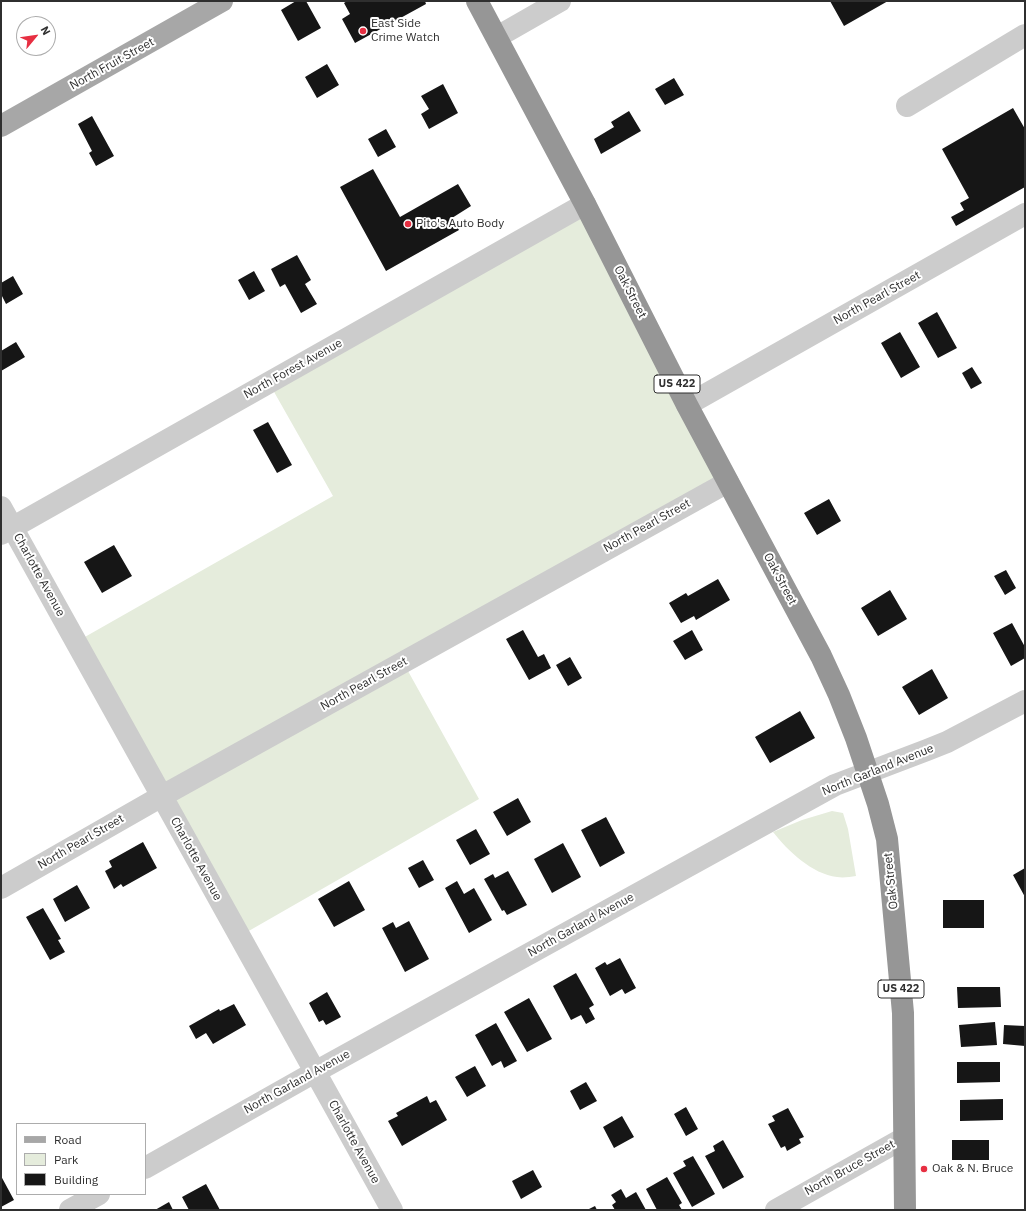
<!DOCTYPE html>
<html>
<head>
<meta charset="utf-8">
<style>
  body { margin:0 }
  #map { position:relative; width:1026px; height:1211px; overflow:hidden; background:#fff; font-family:"IBM Plex Sans",sans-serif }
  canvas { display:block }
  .frame { position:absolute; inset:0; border:2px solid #2f2f2f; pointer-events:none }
  .legend { position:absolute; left:16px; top:1123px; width:130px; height:72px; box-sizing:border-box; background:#fff; border:1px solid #acacac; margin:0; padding:5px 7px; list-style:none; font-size:12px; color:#2f2f2f }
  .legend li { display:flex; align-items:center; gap:8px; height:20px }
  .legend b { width:20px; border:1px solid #acacac }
  .north { position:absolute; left:16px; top:16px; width:40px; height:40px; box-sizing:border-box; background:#fff; border:1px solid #acacac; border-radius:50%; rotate:61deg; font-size:11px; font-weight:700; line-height:16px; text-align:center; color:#2f2f2f }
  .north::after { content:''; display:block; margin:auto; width:14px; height:18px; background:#e72f42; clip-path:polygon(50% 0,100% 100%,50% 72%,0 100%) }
</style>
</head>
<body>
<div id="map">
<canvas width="1026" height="1211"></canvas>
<div class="frame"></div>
<ul class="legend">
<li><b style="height:5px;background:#a7a7a7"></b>Road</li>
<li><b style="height:11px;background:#e5ecdc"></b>Park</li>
<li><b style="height:11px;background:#161616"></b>Building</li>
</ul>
<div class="north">N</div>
</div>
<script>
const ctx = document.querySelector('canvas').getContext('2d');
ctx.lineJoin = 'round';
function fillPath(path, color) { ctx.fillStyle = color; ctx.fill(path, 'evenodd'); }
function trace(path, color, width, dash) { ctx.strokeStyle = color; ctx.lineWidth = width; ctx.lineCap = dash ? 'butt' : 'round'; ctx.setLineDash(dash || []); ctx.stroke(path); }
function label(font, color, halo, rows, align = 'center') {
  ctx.font = font + ' "IBM Plex Sans",sans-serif'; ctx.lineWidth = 4; ctx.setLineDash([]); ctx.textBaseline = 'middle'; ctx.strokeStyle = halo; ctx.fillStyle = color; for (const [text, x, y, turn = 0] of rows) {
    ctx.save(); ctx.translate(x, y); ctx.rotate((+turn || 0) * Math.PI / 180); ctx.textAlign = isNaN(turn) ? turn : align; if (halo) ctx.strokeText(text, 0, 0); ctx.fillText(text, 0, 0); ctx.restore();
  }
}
fillPath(new Path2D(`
  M585 204 728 482 403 662 479 799 240 936 76 642 333 496 269 383Z
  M832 811 843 813 848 829 856 876C850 877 843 878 837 877 812 874 788 851 773 832L802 820Z`), '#e5ecdc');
fillPath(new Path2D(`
  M296 1H306L321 28 298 41 281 10Z
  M347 1H425L426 4 355 43 342 19 350 14 344 3Z
  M830 1H888L844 26Z
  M327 64 339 85 317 98 305 77Z
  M674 78 684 95 665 105 655 89Z
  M443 84 458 113 429 129 421 114 429 109 421 96Z
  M1013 108 1025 129V187L956 226 951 217 964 210 960 203 969 198 942 149Z
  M629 111 641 131 601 154 594 139 614 127 611 122Z
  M92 116 114 156 96 166 89 153 92 151 78 124Z
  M386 129 396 147 378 157 368 139Z
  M373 169 400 217 458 184 471 206 452 218 459 230 386 271 340 187Z
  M297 255 311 280 305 284 317 304 301 313 285 284 280 287 271 269Z
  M254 271 265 291 249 300 238 280Z
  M13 276 23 294 6 304 1 294V283Z
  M937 312 957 348 938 358 918 323Z
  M900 332 920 367 901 378 881 343Z
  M16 342 25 357 1 371V351Z
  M972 367 982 383 971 389 962 373Z
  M268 422 292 465 277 473 253 430Z
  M829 499 841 521 817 535 804 513Z
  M114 545 132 576 102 593 84 562Z
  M1006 570 1016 588 1005 595 994 576Z
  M718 579 730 600 696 620 694 616 681 623 669 603 686 593 688 596Z
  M890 590 907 619 878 636 861 608Z
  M1012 623 1025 647V658L1011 666 993 633Z
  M523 630 538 657 544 654 551 668 529 680 506 639Z
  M692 630 703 650 685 660 673 641Z
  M570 657 582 678 568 686 556 665Z
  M932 669 948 698 919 715 902 687Z
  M800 711 815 738 770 763 755 737Z
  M518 798 531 822 507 836 493 812Z
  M606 817 625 853 600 867 581 830Z
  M476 829 490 854 470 865 456 840Z
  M143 842 157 868 123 887 121 884 114 889 105 871 112 867 109 861Z
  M563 843 581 877 552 893 534 859Z
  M423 860 434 880 419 888 408 868Z
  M1025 868V897L1013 875Z
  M508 871 527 905 507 915 504 910 502 911 484 879 493 874 495 878Z
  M349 881 365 910 334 927 318 899Z
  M457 881 464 894 474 888 492 920 469 933 445 888Z
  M77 885 90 908 65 922 53 899Z
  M943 900H984V928H943Z
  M43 908 61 939 58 940 65 952 50 960 26 917Z
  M409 921 429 959 405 972 382 928 393 922 396 928Z
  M620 958 636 988 625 994 622 989 610 996 595 968 605 962 607 965Z
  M576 973 594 1005 589 1008 595 1019 586 1024 581 1015 571 1020 553 986Z
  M957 987H1000L1001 1007 958 1008Z
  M327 992 341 1017 326 1025 323 1020 319 1022 309 1003Z
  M529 998 552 1039 527 1052 504 1012Z
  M234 1004 246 1025 213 1044 206 1033 196 1039 189 1026 219 1009 220 1011Z
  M995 1022 997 1045 961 1047 959 1025Z
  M496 1023 517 1061 504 1068 501 1061 492 1066 475 1035Z
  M1004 1025 1025 1026V1046L1003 1044Z
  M957 1062H1000V1082L957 1083Z
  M475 1066 486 1086 467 1097 455 1077Z
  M586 1082 597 1101 580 1110 570 1091Z
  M427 1096 430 1103 436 1100 447 1120 402 1146 388 1121 398 1116 396 1113Z
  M1003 1099V1120L960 1121V1100Z
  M686 1107 698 1129 686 1136 674 1114Z
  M788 1108 804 1137 799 1139 801 1143 787 1151 785 1146 781 1148 768 1124 775 1121 772 1116Z
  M622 1116 634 1137 614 1148 603 1127Z
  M723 1140 744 1177 723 1189 705 1156 715 1151 713 1146Z
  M952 1140H989V1160H952Z
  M693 1156 715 1194 692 1207 673 1173 686 1166 683 1161Z
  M533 1170 542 1187 521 1199 512 1181Z
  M1 1176 14 1200 1 1207Z
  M667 1177 682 1203 679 1205 682 1210H657L646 1189Z
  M206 1184 220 1210H189L182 1197Z
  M621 1189 626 1198 636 1192 646 1210H615L612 1205 616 1202 611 1195Z
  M169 1202 173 1210H155Z
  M595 1206 597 1210H587Z`), '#161616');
trace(new Path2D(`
  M497 37 560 1
  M907 106 1025 35
  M687 405 1025 214
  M1 507 392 1210
  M1 534 585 204
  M1 888 162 796 728 482
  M145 1168 315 1072 835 785 927 750 947 742 1025 701
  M70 1210 99 1194
  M776 1210 904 1138`), '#ccc', 22);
trace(new Path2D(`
  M1 126 222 1`), '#a7a7a7', 22);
trace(new Path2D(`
  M477 1 585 204 687 405 821 656 839 695 856 738 878 804 887 839 903 1013 905 1210`), '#969696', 22);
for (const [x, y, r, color] of [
  [363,31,4,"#e72f42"],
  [408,224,4,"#e72f42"],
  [924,1169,4,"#e72f42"]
]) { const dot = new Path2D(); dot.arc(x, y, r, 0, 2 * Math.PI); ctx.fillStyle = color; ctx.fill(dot); trace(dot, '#fff', 1.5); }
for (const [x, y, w] of [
  [677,384,46],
  [901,989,46]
]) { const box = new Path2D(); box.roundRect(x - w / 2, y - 9, w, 18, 3); ctx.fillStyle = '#fff'; ctx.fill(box); trace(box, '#2f2f2f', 1); }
label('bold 11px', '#2f2f2f', null, [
  ["US 422",677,384],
  ["US 422",901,989]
]);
label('12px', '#2f2f2f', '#fff', [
  ["East Side",371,24],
  ["Crime Watch",371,38],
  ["Pito's Auto Body",416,224],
  ["Oak & N. Bruce",932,1169]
], 'left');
label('12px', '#2f2f2f', '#fff', [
  ["North Fruit Street",112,64,-29],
  ["Oak Street",630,292,63],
  ["North Pearl Street",877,298,-29],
  ["North Forest Avenue",293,369,-29],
  ["North Pearl Street",647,526,-29],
  ["Charlotte Avenue",39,575,61],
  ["Oak Street",780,579,62],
  ["North Pearl Street",364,684,-29],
  ["North Garland Avenue",878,770,-22],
  ["North Pearl Street",81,842,-30],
  ["Charlotte Avenue",196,859,61],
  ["Oak Street",891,881,-96],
  ["North Garland Avenue",581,925,-29],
  ["North Garland Avenue",297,1082,-29],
  ["Charlotte Avenue",354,1142,61],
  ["North Bruce Street",850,1168,-29]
]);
</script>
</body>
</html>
